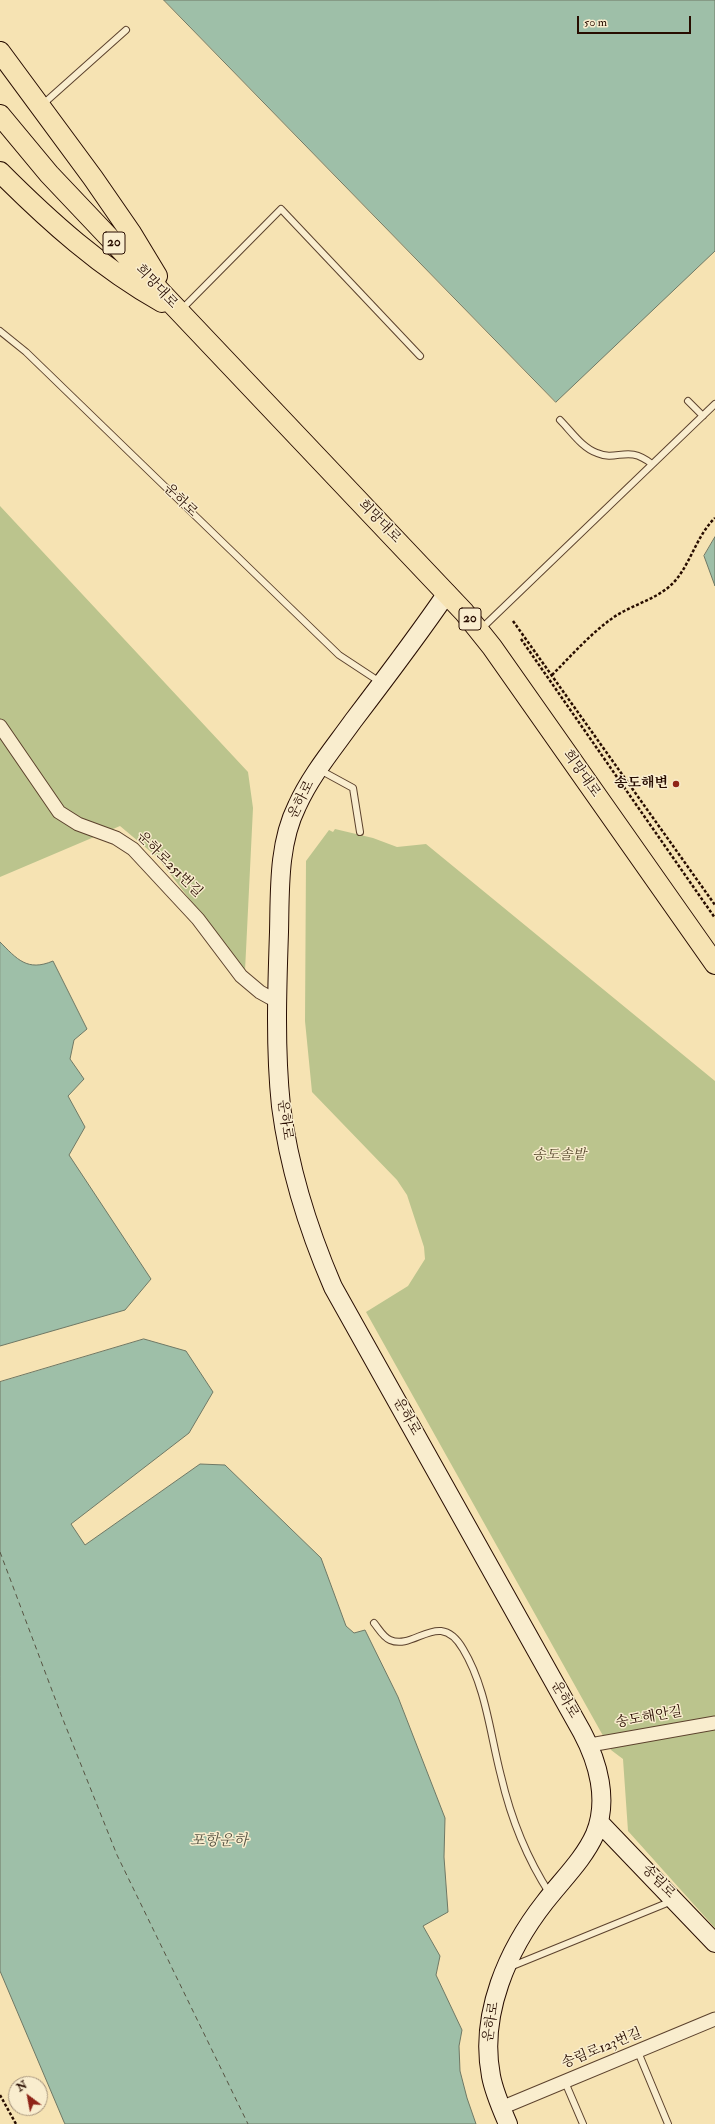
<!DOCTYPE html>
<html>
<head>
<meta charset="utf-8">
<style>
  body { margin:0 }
  #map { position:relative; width:715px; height:2124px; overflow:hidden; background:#f6e3b3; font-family:"IM FELL Double Pica",serif }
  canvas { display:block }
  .north { position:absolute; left:8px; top:2076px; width:40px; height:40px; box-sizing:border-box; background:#f9edce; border:1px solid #a5937c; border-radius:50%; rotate:328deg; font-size:11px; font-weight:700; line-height:16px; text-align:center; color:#280d00 }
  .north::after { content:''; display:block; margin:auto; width:14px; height:18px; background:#8f2418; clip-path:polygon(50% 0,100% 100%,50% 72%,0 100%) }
  .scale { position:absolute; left:577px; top:16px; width:114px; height:18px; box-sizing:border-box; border:2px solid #280d00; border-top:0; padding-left:5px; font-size:12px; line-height:14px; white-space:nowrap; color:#280d00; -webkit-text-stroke:3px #f9edce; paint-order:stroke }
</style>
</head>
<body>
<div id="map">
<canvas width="715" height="2124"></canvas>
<div class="north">N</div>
<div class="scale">50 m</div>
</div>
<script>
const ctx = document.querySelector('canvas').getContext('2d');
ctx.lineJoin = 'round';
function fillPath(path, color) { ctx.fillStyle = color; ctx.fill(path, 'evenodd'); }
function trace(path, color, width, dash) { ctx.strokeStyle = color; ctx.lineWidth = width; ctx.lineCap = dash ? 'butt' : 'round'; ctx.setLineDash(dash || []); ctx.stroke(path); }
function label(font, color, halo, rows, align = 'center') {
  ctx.font = font + ' "IM FELL Double Pica","Noto Serif KR",serif'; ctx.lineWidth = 3; ctx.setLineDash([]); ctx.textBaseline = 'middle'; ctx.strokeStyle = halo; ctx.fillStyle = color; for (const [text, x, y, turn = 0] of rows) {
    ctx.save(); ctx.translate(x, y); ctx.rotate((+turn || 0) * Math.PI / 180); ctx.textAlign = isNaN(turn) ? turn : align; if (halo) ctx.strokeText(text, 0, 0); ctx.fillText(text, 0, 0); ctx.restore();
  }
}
fillPath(new Path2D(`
  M0 506 248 772 253 808 245 971 157 857 120 826 0 877Z
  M335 829 373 838 397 847 426 844 715 1081V1928L628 1831 623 1759 611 1750 366 1312 408 1286 425 1259 424 1247 407 1195 397 1180 312 1092 305 1021 306 861 329 830 333 832Z`), '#bbc48d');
const water = new Path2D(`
  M164 0H715V251L556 402Z
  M715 537V586L704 556Z
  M0 942C17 959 27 972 53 961L87 1029 74 1040 70 1059 84 1079 68 1096 85 1127 69 1155 151 1279 125 1310 0 1346Z
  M144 1339 186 1351 213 1392 189 1433 71 1524 85 1545 200 1464 225 1465 321 1558 346 1626 354 1633 365 1630 398 1697 445 1818 444 1857 448 1912 423 1926 440 1956 436 1975 462 2030 459 2046 460 2071 467 2098 476 2124H65L64 2122 0 1971V1382Z`);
fillPath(water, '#9ebfa8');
trace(water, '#6f7865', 1);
trace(new Path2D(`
  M0 1552 62 1717 117 1855 248 2124`), '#575443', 1, [5, 4]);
const lane = new Path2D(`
  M42 105 126 30
  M182 309 281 209 420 356
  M0 331 26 352 339 655 380 682
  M688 401 703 416
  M560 420C571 431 582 448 597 453 618 462 627 444 652 464
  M481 629 715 404
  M320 770 353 788 360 832
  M374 1623C379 1629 383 1637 390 1640 415 1651 439 1608 463 1649 486 1687 490 1734 501 1776 511 1819 526 1857 550 1894
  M510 1967 672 1901
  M638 2052 668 2124
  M565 2082 583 2124`);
const street = new Path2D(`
  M0 726 59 812 78 824 116 838 133 849 198 919 241 976 260 992 278 1002
  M590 1745 715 1723
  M501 2108 715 2019`);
const secondary = new Path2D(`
  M447 593C417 637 385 679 353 721 333 749 311 775 297 806 278 844 280 891 279 932 277 990 275 1049 281 1106 289 1168 308 1229 333 1287L582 1732C598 1762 609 1800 595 1834 584 1859 562 1880 545 1902 508 1949 479 2014 491 2076 494 2092 501 2108 508 2124
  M599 1822 715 1943`);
const primary = new Path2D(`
  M0 52 93 178 131 233 157 276
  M0 115 49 174 464 612 492 647 715 964
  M0 172C49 221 101 268 162 302`);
trace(lane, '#5c422d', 8);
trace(street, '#5c422d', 15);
trace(secondary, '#280d00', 20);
trace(primary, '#280d00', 22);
trace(new Path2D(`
  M513 621 715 905
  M521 639 715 918
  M552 675C572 655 591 633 614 617 632 605 654 600 670 586 690 568 695 537 715 518
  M0 2095 16 2124`), '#280d00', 2.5, [3, 2]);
trace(lane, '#f9edce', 6);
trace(street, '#f9edce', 13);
trace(secondary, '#f9edce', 18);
trace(primary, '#f6e3b3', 20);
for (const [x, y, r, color] of [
  [676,784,4,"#8f2418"]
]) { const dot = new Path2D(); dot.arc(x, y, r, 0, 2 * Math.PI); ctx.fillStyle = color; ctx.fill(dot); trace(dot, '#f9edce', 1.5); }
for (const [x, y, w] of [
  [114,243,22],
  [470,619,22]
]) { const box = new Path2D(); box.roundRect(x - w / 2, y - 11, w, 22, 3); ctx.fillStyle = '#f9edce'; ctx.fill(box); trace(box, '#280d00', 1); }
label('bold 13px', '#280d00', null, [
  ["20",114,243],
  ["20",470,619]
]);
label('14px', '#280d00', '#f9edce', [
  ["희망대로",156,287,47],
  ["운하로",180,501,44],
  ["희망대로",379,522,46],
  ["희망대로",581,774,55],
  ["운하로",302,800,-63],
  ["운하로251번길",169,865,45],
  ["운하로",284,1120,82],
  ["운하로",406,1417,61],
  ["운하로",564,1700,60],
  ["송도해안길",649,1718,-10],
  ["송림로",658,1882,46],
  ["운하로",492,2022,-81],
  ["송림로123번길",602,2049,-22]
]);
label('bold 14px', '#280d00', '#f9edce', [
  ["송도해변",668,784]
], 'right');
label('italic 14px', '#5b4d31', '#f9edce', [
  ["송도솔밭",559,1156]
]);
label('italic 15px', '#575443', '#f9edce', [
  ["포항운하",219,1842]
]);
</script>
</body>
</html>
